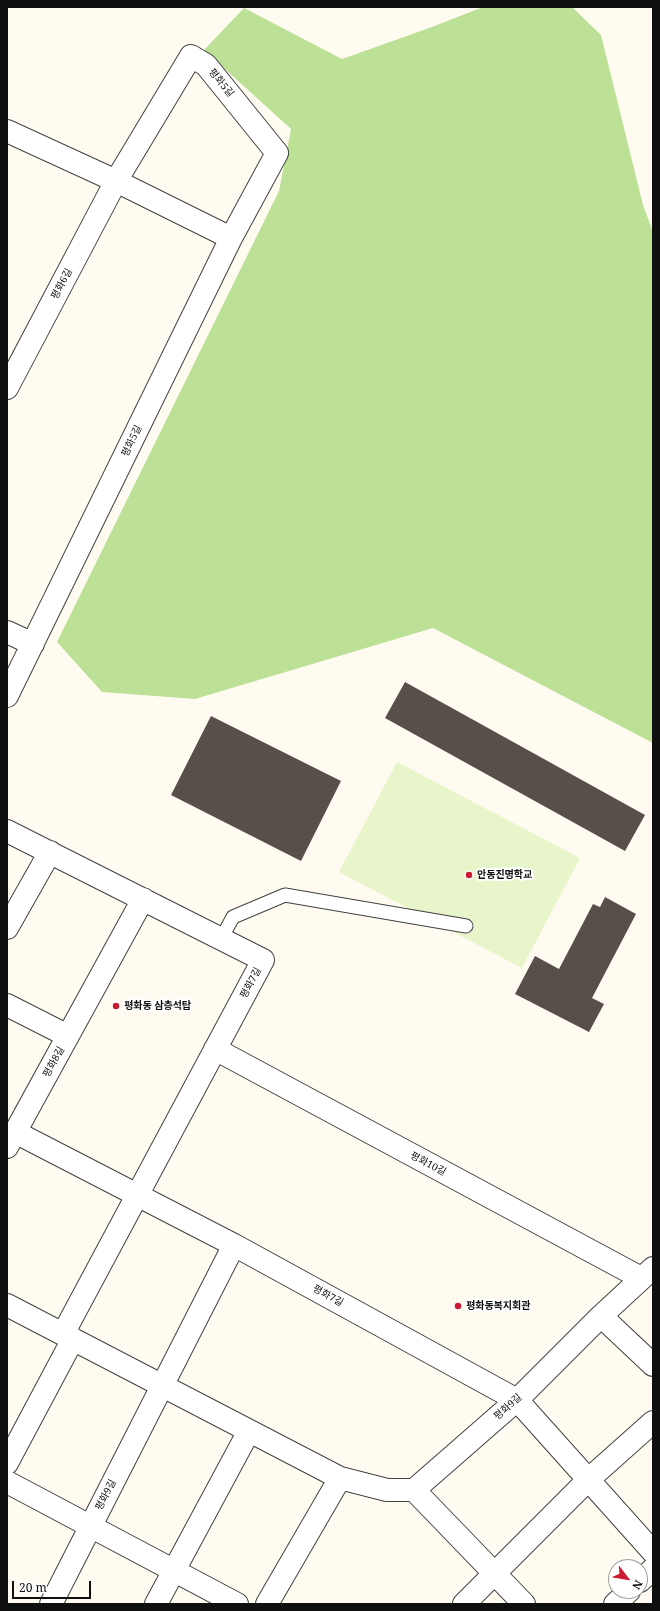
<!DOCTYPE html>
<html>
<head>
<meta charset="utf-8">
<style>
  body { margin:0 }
  #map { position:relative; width:660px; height:1611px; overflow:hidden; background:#fffbf1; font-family:"Noto Serif",serif }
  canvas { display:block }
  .frame { position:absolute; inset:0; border:8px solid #0f0f0f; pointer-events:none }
  .north { position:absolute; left:608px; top:1559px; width:40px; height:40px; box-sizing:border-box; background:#fff; border:1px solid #9f9f9f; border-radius:50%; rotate:121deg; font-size:11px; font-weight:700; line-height:16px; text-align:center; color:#0f0f0f }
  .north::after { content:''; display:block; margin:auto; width:14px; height:18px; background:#cc1a30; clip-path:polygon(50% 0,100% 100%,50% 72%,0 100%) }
  .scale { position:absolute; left:12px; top:1581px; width:79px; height:18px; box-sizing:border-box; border:2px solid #0f0f0f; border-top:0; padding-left:5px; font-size:12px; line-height:14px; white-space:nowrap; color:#0f0f0f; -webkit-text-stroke:3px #fff; paint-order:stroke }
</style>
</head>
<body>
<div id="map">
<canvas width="660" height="1611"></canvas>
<div class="frame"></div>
<div class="north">N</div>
<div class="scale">20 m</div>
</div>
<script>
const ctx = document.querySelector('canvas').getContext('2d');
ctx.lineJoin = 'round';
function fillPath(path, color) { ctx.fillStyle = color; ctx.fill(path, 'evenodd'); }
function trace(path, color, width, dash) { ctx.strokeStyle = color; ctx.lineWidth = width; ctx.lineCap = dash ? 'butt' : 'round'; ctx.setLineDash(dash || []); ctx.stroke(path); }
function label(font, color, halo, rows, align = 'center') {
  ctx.font = font + ' "Noto Serif","Noto Sans KR",serif'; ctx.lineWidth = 4; ctx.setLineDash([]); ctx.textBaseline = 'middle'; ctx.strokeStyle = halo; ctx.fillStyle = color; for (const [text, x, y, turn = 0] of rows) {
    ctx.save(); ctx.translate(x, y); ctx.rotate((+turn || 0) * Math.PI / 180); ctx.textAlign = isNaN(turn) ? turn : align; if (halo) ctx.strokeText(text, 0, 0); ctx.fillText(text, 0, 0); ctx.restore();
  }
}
fillPath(new Path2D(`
  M483 7H572L601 35 643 205 653 232V743L433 628 195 699 102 692 57 642 279 191 291 129 204 50 244 8 342 59 432 27Z`), '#bce095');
fillPath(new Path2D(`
  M397 762 580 858 522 968 339 872Z`), '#e8f4c9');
fillPath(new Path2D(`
  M405 682 645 815 625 851 385 718Z
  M211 716 341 781 301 861 171 795Z
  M605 897 636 914 592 998 604 1004 589 1032 515 994 535 956 559 969 593 904 600 907Z`), '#594f4a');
const lane = new Path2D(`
  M221 939 233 917 285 895 466 926`);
const street = new Path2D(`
  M7 131 116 181 231 238
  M7 388 116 181 191 56 206 65 277 153 231 238 7 696
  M7 632 33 644
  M7 831 263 960 63 1334
  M7 928 50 852
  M7 1005 68 1036
  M215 1049 641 1278
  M15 1132 234 1245 517 1400 653 1552
  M7 1147 143 899
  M7 1305 340 1478 387 1490H414L517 1400 601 1316 653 1268
  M601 1316 653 1365
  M7 1463 73 1339
  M7 1482 237 1604
  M414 1490 524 1604
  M640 1581 653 1569
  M51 1604 234 1245
  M156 1604 249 1431
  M267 1604 340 1478
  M464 1604 589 1479 653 1422
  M615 1604 629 1591`);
trace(lane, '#424242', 15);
trace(street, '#424242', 24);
trace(lane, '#fff', 13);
trace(street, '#fff', 22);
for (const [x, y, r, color] of [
  [469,875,4,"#cc1a30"],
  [116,1006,4,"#cc1a30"],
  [458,1306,4,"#cc1a30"]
]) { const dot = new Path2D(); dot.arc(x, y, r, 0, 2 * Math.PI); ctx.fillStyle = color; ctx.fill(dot); trace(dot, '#fff', 1.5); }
label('10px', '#0f0f0f', '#fff', [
  ["평화5길",221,83,51],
  ["평화6길",62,284,-62],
  ["평화5길",132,441,-64],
  ["평화7길",251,983,-62],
  ["평화8길",54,1062,-61],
  ["평화10길",428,1164,28],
  ["평화7길",328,1296,29],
  ["평화9길",508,1407,-42],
  ["평화9길",106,1495,-63]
]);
label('bold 10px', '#0f0f0f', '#fff', [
  ["안동진명학교",477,875],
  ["평화동 삼층석탑",124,1006],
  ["평화동복지회관",466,1306]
], 'left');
</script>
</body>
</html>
